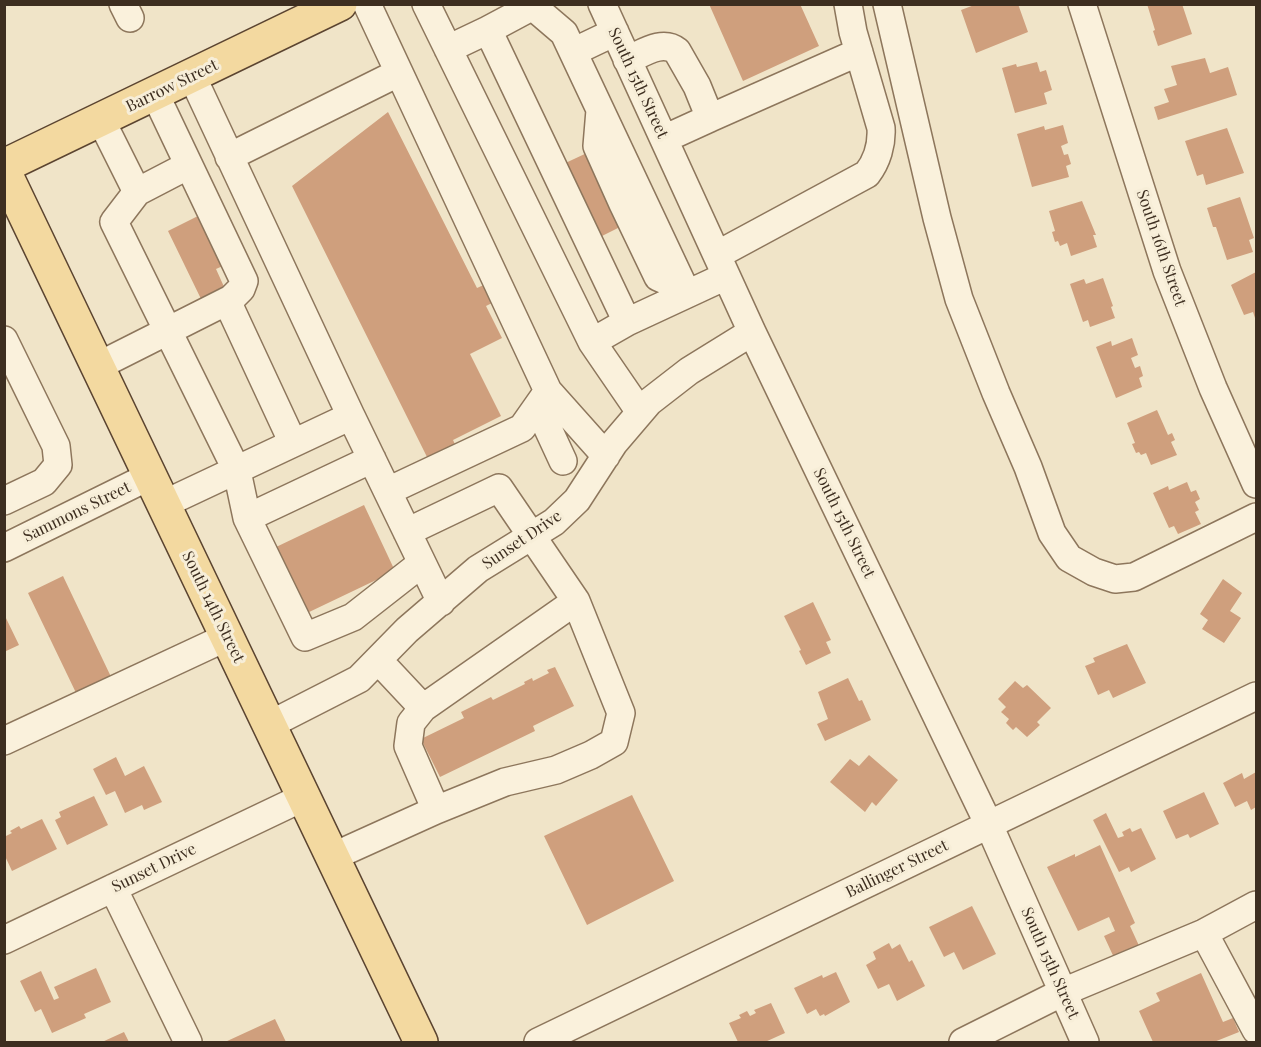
<!DOCTYPE html>
<html>
<head>
<meta charset="utf-8">
<style>
  body { margin:0 }
  #map { position:relative; width:1261px; height:1047px; overflow:hidden; background:#f0e4c8; font-family:"Playfair Display",serif }
  canvas { display:block }
  .frame { position:absolute; inset:0; border:6px solid #3d2e20; pointer-events:none }
</style>
</head>
<body>
<div id="map">
<canvas width="1261" height="1047"></canvas>
<div class="frame"></div>
</div>
<script>
const ctx = document.querySelector('canvas').getContext('2d');
ctx.lineJoin = 'round';
function fillPath(path, color) { ctx.fillStyle = color; ctx.fill(path, 'evenodd'); }
function trace(path, color, width, dash) { ctx.strokeStyle = color; ctx.lineWidth = width; ctx.lineCap = dash ? 'butt' : 'round'; ctx.setLineDash(dash || []); ctx.stroke(path); }
function label(font, color, halo, rows, align = 'center') {
  ctx.font = font + ' "Playfair Display",serif'; ctx.lineWidth = 6; ctx.setLineDash([]); ctx.textBaseline = 'middle'; ctx.strokeStyle = halo; ctx.fillStyle = color; for (const [text, x, y, turn = 0] of rows) {
    ctx.save(); ctx.translate(x, y); ctx.rotate((+turn || 0) * Math.PI / 180); ctx.textAlign = isNaN(turn) ? turn : align; if (halo) ctx.strokeText(text, 0, 0); ctx.fillText(text, 0, 0); ctx.restore();
  }
}
fillPath(new Path2D(`
  M709 4H800L819 46 743 81Z
  M977 4H1018L1028 32 976 53 961 10Z
  M1147 4H1182L1192 34 1158 46 1153 31 1155 30Z
  M1205 58 1210 73 1228 67 1237 95 1158 120 1154 107 1169 102 1164 89 1177 85 1171 66Z
  M1037 62 1040 72 1046 70 1052 90 1044 93 1047 104 1015 113 1002 68 1016 64 1017 67Z
  M388 112 477 288 486 284 494 302 486 306 502 338 470 354 501 416 453 440 459 453 432 467 292 186Z
  M1063 125 1068 143 1061 146 1064 155 1068 154 1071 164 1066 166 1069 177 1032 187 1017 134 1044 126 1045 130Z
  M1227 128 1244 173 1206 185 1203 174 1197 176 1185 141Z
  M589 152 624 225 594 240 559 166Z
  M1240 197 1254 238 1249 240 1253 252 1227 260 1216 227H1213L1207 208Z
  M1082 201 1096 235H1093L1097 247 1071 256 1067 243 1060 246 1058 241 1055 242 1052 232 1055 231 1049 211Z
  M200 215 225 265 216 269 225 289 202 301 168 231Z
  M1256 272V321L1253 312 1244 315 1231 285Z
  M1103 278 1113 306 1111 307 1115 318 1090 327 1088 320 1083 322 1070 284 1084 279 1086 284Z
  M1132 338 1138 355 1131 358 1135 368 1140 366 1143 376 1139 378 1142 387 1116 398 1096 347 1111 341 1112 346Z
  M1157 410 1168 435 1172 433 1175 440 1171 442 1177 455 1151 465 1146 453 1141 455 1139 452 1136 453 1132 444 1135 443 1127 423Z
  M1187 482 1191 492 1196 490 1200 499 1195 502 1199 510 1195 512 1201 524 1178 534 1174 526 1169 528 1153 493 1168 486 1169 490Z
  M364 505 395 571 305 614 274 548Z
  M63 576 113 681 78 697 28 593Z
  M1223 579 1242 593 1230 611 1241 618 1224 643 1202 629 1208 620 1200 614Z
  M813 602 831 640 826 642 831 653 806 665 799 651 801 650 784 616Z
  M4 614 19 645 4 652Z
  M1127 644 1146 683 1113 698 1109 690 1098 695 1085 666 1095 662 1093 658Z
  M555 667 574 706 533 726 535 731 440 777 421 739 464 718 461 712 491 697 493 700 525 684 524 682 532 678 533 681 549 673 547 670Z
  M848 678 859 701 862 700 871 720 825 741 817 724 828 719 818 692Z
  M1015 681 1023 688 1027 685 1051 708 1037 722 1040 725 1027 737 1016 727 1013 730 1006 723 1009 719 1001 712 1006 707 998 699Z
  M869 755 898 780 876 806 872 802 865 812 830 782 850 759 859 766Z
  M116 757 125 776 144 766 162 802 144 810 142 805 125 813 115 791 106 795 93 769Z
  M1256 772V807L1251 810 1247 801 1235 807 1223 783 1242 773 1244 779Z
  M1204 792 1219 824 1190 838 1188 834 1176 839 1163 811Z
  M632 795 674 881 587 925 544 836Z
  M94 796 108 825 67 845 55 820 61 817 59 812Z
  M1106 813 1118 838 1124 836 1122 832 1130 828 1132 832 1141 828 1156 859 1131 872 1129 867 1119 872 1093 820Z
  M42 819 57 849 12 871 4 854V837L12 833 10 831 19 826 21 829Z
  M1100 845 1135 923 1130 926 1141 950 1116 962 1104 936 1115 931 1109 917 1078 931 1047 867 1075 854V857Z
  M972 906 996 954 963 970 954 952 944 957 929 927Z
  M889 943 892 949 900 944 909 962 912 960 925 986 897 1001 889 984 878 989 866 965 876 959 873 952Z
  M96 968 111 1002 84 1014 86 1018 52 1033 41 1009 35 1012 20 981 41 971 54 1000 59 998 54 987Z
  M836 972 850 1002 825 1016 824 1014 820 1016 816 1009 807 1014 794 988 822 975 823 978Z
  M1201 973 1223 1022 1233 1018 1239 1032 1214 1042H1153L1139 1011 1160 1001 1156 993Z
  M771 1003 785 1033 765 1042H738L729 1023 741 1018 739 1015 747 1011 750 1016 756 1013 754 1010Z
  M275 1019 286 1042H225Z
  M124 1032 129 1042H102Z`), '#cf9f7d');
const minor = new Path2D(`
  M123 4 130 18
  M367 4 548 391 606 456
  M426 4 592 342 640 412
  M530 4 564 33 687 294
  M602 4 752 332 989 825 1085 1042
  M887 4 937 218 959 299 996 393 1028 467 1052 533 1069 558 1094 572 1115 579 1134 577 1256 517
  M1082 4 1167 271 1213 388 1256 484
  M488 30 531 7
  M448 49 488 30 627 322
  M573 52 615 32
  M627 60C642 54 662 39 677 51L697 86 710 118 664 139
  M600 110 597 146 623 204 658 277 685 289
  M710 118 859 52
  M101 120 137 192 114 222 237 471 247 518 305 637 353 617 422 563
  M229 157 398 73
  M137 192 187 166
  M717 255 867 174C877 161 882 144 881 128L853 32 848 4
  M227 301 293 443
  M4 340 56 446 58 465 44 482 4 501
  M592 342 627 322 726 276
  M98 366 231 299 241 289 244 281 155 94
  M538 407 563 461
  M351 416 441 602
  M388 491 522 428 548 391
  M164 504 351 416 192 76
  M247 518 372 459
  M4 548 150 476
  M378 660 423 708 411 723 408 746 436 810
  M423 708 576 601
  M269 725 359 679 407 630 478 569 554 522 577 500 614 443 649 402 689 371 752 332
  M4 741 227 637
  M332 857 436 810 505 782 556 770 591 755 614 742 621 713 576 601 499 488 407 532
  M113 888 188 1042
  M1204 933 1256 1030
  M4 940 304 797
  M538 1042 1256 696
  M963 1042 1063 992 1204 933 1256 905`);
const major = new Path2D(`
  M4 166 340 4
  M4 171 421 1042`);
trace(minor, '#8d765c', 30);
trace(major, '#5b4430', 36);
trace(minor, '#faf1dc', 27);
trace(major, '#f3d9a0', 33);
label('16px', '#3d2e20', '#f7eed8', [
  ["South 15th Street",638,83,65],
  ["Barrow Street",172,86,-26],
  ["South 16th Street",1161,248,71],
  ["Sammons Street",77,512,-26],
  ["South 15th Street",844,523,64],
  ["Sunset Drive",522,540,-34],
  ["South 14th Street",213,607,64],
  ["Sunset Drive",154,868,-26],
  ["Ballinger Street",897,869,-26],
  ["South 15th Street",1050,963,66]
]);
</script>
</body>
</html>
